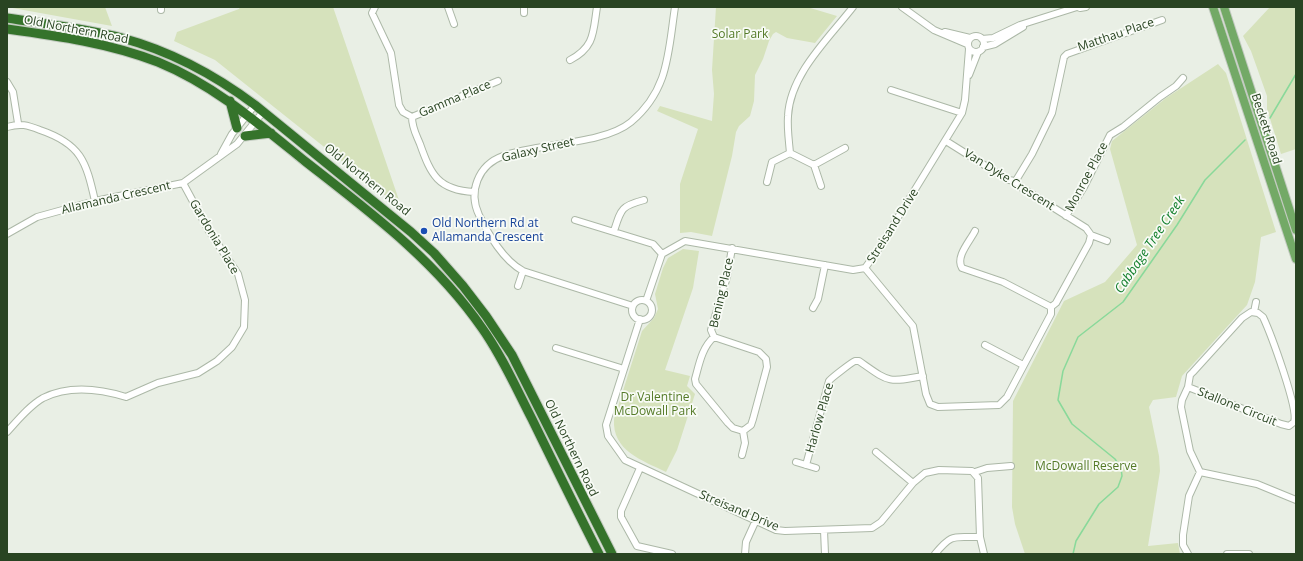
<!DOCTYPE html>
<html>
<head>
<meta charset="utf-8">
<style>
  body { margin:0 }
  #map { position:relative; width:1303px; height:561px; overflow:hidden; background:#e9efe5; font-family:"Open Sans",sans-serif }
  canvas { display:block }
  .frame { position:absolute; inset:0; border:8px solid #294422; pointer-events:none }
</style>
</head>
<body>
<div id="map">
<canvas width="1303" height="561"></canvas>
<div class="frame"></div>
</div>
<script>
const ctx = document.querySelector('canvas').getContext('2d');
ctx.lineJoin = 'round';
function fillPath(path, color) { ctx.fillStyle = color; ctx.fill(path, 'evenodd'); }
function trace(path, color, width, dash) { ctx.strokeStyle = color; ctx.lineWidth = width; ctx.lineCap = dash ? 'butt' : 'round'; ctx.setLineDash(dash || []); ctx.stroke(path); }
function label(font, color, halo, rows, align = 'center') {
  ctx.font = font + ' "Open Sans",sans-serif'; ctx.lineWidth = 3.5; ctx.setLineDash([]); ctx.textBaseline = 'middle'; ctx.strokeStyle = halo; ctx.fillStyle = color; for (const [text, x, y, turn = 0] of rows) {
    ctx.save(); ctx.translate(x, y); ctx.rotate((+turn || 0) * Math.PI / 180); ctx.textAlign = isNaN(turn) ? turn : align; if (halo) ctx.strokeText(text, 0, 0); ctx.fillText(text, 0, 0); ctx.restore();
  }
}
fillPath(new Path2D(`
  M7 7H105L112 26Z
  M240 7H333L402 209 215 60 174 41 177 32 239 9Z
  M716 7H807L837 16 815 43 787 38 776 32 773 34 769 41 763 59 755 75 754 101 750 116 739 126 736 132 732 156 712 236 691 232 680 233V184L698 129 657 111 660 106 712 121 714 94 712 70Z
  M1270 7H1296V149L1281 154 1267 109V96L1251 51 1243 36Z
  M1218 64 1226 73 1276 232 1261 237 1255 282 1247 305 1182 376 1176 397 1153 400 1149 407 1159 456 1160 471 1148 546 1178 543 1180 554H1025L1015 524 1012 507 1013 401 1064 301 1105 282 1137 245 1110 149 1112 141 1166 98Z
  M683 249 699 251 693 288 665 370 690 376 687 386 695 394 677 450 666 472C642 460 612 451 614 419L642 331 654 318 658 309 655 294 663 268 668 258Z`), '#d6e2bc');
trace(new Path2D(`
  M1270 118 1296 74
  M1073 554 1076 541 1099 504 1118 487 1122 476 1121 468 1115 459 1072 424 1058 400 1063 371 1078 337 1123 302 1177 225 1205 180 1245 140`), '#89d99a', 1.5);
const minor = new Path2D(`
  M375 7 372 13 391 53 399 105 403 112 412 117C412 128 416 134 420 144 431 175 438 190 474 192
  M448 7 454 24
  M524 7V13
  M902 7 934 30 967 44
  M1078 7 1080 8 1086 7
  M161 10V7
  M945 32 970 38
  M968 44a8 8 0 1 1 16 0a8 8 0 1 1-16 0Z
  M982 39 993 38 1020 25 1077 7
  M983 47 995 44 1023 27
  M570 60C595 47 593 32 597 7
  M969 75 978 52
  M7 82 13 92 18 123
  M891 90 962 113
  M412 117 498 81
  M7 127C21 123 27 125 40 130 81 144 86 161 95 201
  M790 153C789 141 787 128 788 116 790 74 829 38 853 7
  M790 153 814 165 821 186
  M221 154 232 134 255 105
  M814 165 845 148
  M767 182 772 162 790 153
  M1015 182 1032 154 1052 113 1064 57 1067 54 1162 20
  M1066 216 1084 187 1110 135 1123 127 1160 97 1176 86 1183 78
  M575 220 653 244 662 254
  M614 231C621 209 621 206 644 200
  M975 231C970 241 955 257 962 268L1003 282 1051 307
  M7 234 37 217 95 201 183 183 237 144 263 112
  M1091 235 1107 241
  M865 268 913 326 926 394 930 404 938 407 999 405 1007 397 1051 314V307L1056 303 1089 243 1091 235 1086 228 1019 186C1018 182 1013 180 1008 180L946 141
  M518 286 523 271
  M632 310a10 10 0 1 1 20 0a10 10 0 1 1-20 0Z
  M646 301 662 254 685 241 853 270 865 268 876 253 962 113 965 100 969 49
  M633 306 523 271C503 260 489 235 479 215 468 192 478 165 503 156 538 143 603 145 631 122 669 90 668 53 675 7
  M813 308 818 299 825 265
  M1251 312 1258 313 1263 317C1270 332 1299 409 1294 422L1289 426 1281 424 1188 387 1190 375 1193 372 1242 318Z
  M1254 312 1256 302
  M640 319 606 425 608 436 625 460 776 530 785 531 872 528 881 522 913 483 925 473 939 470 972 471 978 478 980 537 984 554
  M714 337 759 352 766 359 767 367 753 419 751 425 743 431 733 428 728 423 696 384 695 379C699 365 702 347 714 337L711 330 727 277 732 248
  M985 345 1023 365
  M556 348 624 369
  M7 432C18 420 29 406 43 398 69 385 100 389 126 397L158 383 198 373 217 361 232 347 244 327 245 300 238 274 209 231 183 183
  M876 452 913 483
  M742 455 745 443 743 431
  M796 462 816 468
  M806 465 829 381C830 379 852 362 855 361H859C889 382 887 383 923 376
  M640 468 621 511V517L637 546 672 554
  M975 472 987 468 1011 466
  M1200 472 1257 484 1296 500
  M824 530 825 554
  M745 554 746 542 756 520
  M935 554C953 532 954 538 980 537
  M1188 554 1183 545V535L1189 496 1200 472 1190 451 1181 407 1182 400 1188 387
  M1227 554H1249`);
const major = new Path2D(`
  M1213 7 1296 259
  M1224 7 1296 230`);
const highway = new Path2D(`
  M7 18C45 24 84 28 122 38 170 51 215 75 255 105L411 232 434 253 463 286 486 316 512 355 612 554
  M7 29C58 36 109 43 158 62 214 85 259 124 306 162 370 212 435 260 482 328 502 356 516 388 532 419 554 464 576 509 599 554
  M230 101 237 128
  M245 136 271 133`);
trace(minor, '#acb8a7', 8);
trace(major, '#c3cbc1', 10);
trace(highway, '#c3cbc1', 11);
trace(minor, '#fff', 6);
trace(major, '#73a966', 8);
trace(highway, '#35732b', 9);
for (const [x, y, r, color] of [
  [424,231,4,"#1a4fb4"]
]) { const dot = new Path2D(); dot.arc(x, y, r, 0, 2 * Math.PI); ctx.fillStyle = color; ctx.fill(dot); trace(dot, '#f8fbf6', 1.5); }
label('12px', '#294422', '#f8fbf6', [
  ["Old Northern Road",76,30,11],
  ["Matthau Place",1116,35,-19],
  ["Gamma Place",455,99,-23],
  ["Beckett Road",1266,129,72],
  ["Galaxy Street",538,150,-13],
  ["Monroe Place",1087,177,-62],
  ["Old Northern Road",367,180,39],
  ["Van Dyke Crescent",1009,180,32],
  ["Allamanda Crescent",116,198,-13],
  ["Streisand Drive",893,226,-58],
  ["Gardonia Place",214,237,59],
  ["Bening Place",722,293,-77],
  ["Stallone Circuit",1237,407,22],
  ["Harlow Place",820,418,-74],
  ["Old Northern Road",571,448,64],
  ["Streisand Drive",739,511,23]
]);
label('12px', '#547a27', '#f8fbf6', [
  ["Solar Park",740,35],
  ["Dr Valentine",655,398],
  ["McDowall Park",655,412],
  ["McDowall Reserve",1086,467]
]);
label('12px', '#164399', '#f8fbf6', [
  ["Old Northern Rd at",432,224],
  ["Allamanda Crescent",432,238]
], 'left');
label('italic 13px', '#15802e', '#f8fbf6', [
  ["Cabbage Tree Creek",1150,245,-56]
]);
</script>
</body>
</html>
